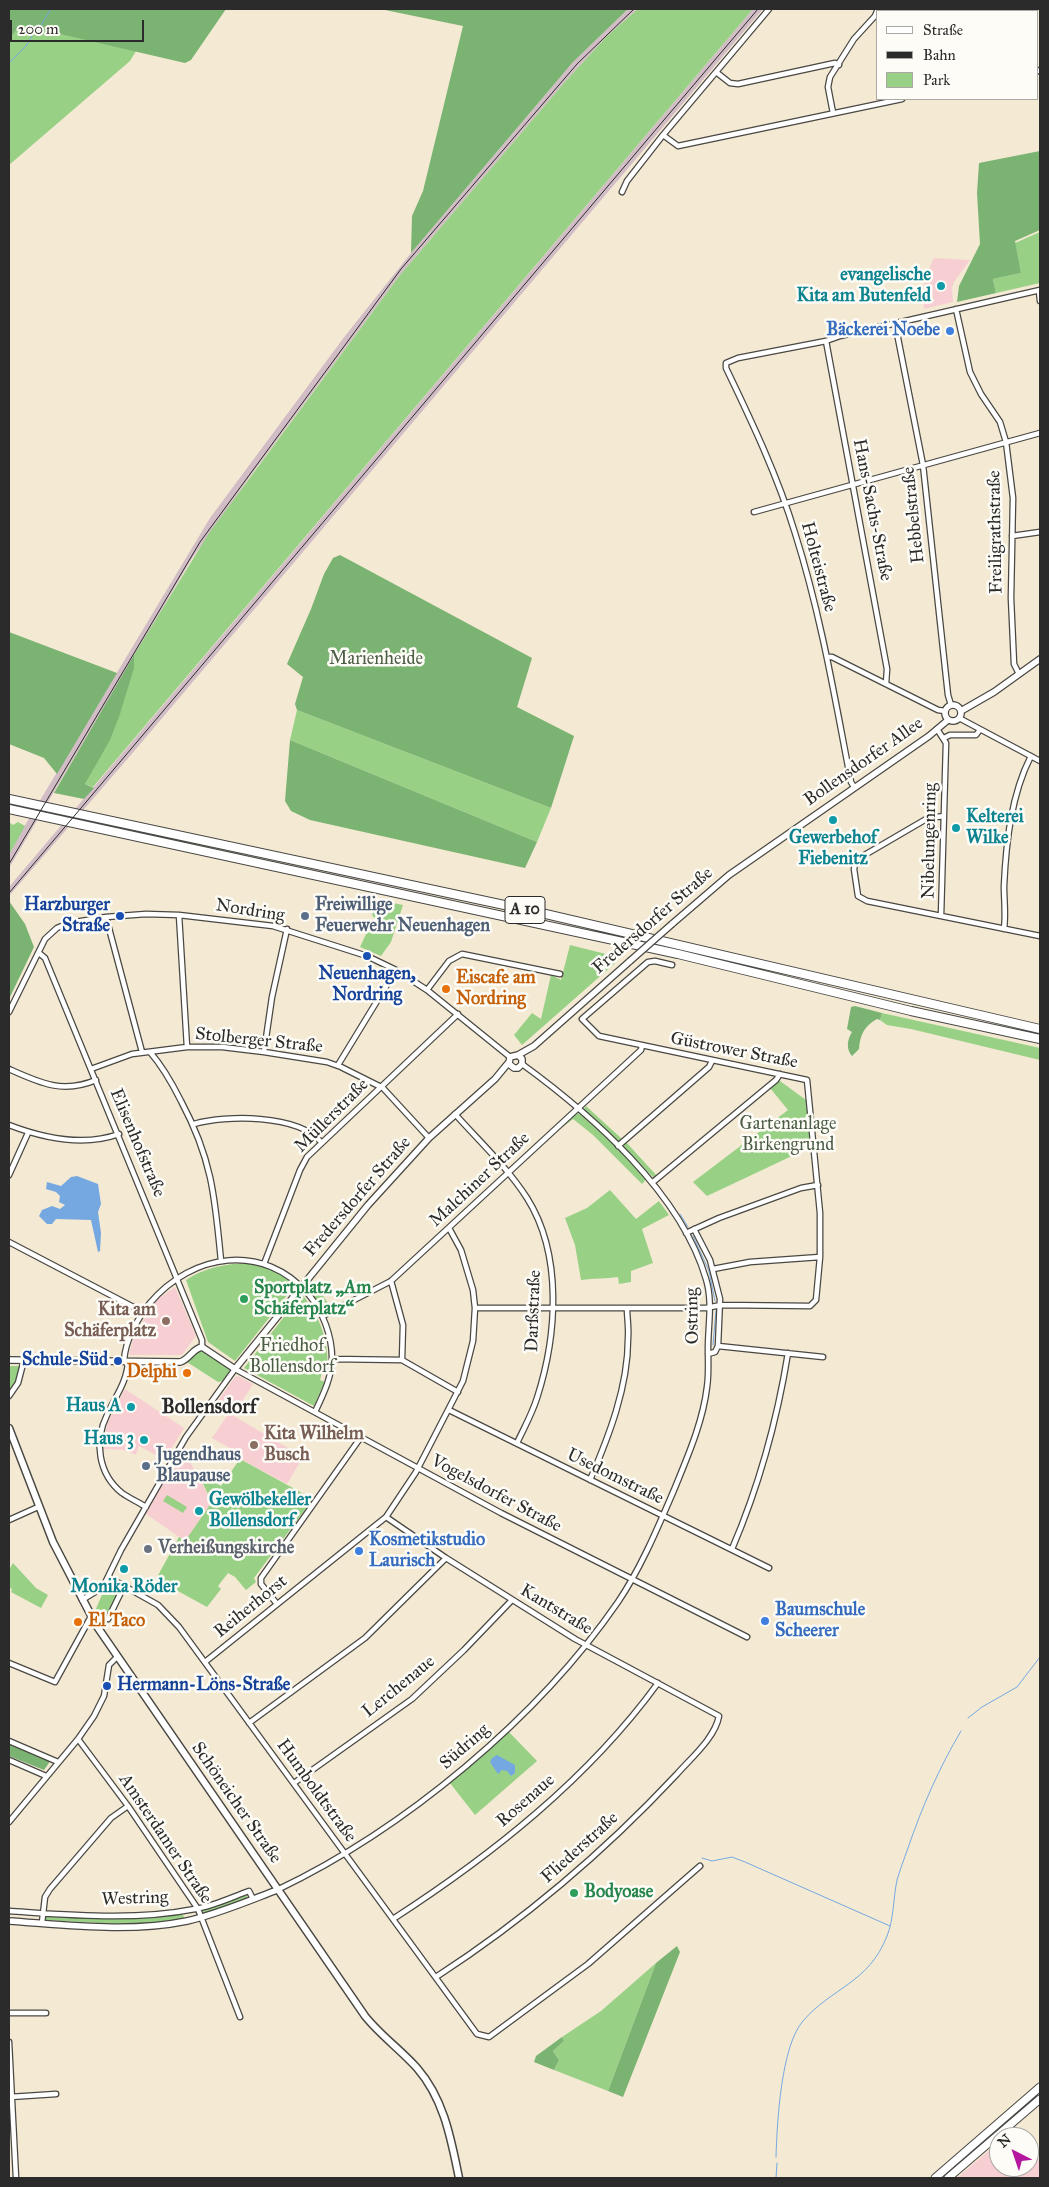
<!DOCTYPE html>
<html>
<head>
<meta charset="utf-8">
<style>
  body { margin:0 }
  #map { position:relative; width:1049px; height:2187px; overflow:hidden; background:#f4e9d3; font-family:"IM FELL Great Primer",serif }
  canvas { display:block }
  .frame { position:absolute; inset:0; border:10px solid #2b2b2b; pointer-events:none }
  .legend { position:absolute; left:876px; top:10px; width:162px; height:90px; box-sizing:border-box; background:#fdfcf7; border:1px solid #a9a8a5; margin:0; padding:6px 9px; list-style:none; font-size:15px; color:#2b2b2b }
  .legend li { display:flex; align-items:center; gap:10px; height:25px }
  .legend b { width:25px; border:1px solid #a9a8a5 }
  .north { position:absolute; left:989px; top:2127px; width:50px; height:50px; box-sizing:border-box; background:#fdfcf7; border:1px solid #a9a8a5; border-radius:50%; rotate:319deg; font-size:14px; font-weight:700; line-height:20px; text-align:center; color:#2b2b2b }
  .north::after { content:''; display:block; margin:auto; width:18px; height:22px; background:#b5179e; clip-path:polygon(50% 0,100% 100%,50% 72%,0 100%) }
  .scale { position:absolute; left:10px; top:20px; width:134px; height:22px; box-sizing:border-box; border:2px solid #2b2b2b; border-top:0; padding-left:6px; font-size:15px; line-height:18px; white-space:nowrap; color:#2b2b2b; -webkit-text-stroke:4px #fdfcf7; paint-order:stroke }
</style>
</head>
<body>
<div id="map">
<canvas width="1049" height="2187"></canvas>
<div class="frame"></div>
<ul class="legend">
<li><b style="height:6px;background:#fff"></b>Straße</li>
<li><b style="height:6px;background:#2b2b2b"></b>Bahn</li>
<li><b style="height:14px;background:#98d185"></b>Park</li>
</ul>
<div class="north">N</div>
<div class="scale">200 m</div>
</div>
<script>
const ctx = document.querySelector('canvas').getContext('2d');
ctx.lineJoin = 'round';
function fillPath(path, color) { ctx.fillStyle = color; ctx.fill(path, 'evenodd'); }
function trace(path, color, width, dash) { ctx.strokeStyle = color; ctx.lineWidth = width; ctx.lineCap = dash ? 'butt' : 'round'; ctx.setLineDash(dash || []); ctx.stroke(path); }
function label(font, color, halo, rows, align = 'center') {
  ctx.font = font + ' "IM FELL Great Primer",serif'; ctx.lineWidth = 5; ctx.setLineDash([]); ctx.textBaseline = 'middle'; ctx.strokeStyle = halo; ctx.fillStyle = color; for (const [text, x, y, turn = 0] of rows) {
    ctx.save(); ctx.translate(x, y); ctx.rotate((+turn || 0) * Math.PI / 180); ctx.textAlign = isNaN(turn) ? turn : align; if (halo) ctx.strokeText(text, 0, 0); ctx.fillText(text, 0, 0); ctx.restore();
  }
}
fillPath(new Path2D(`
  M934 258 970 260 954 282 952 288 953 302 924 309 923 292 925 278Z
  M175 1287 196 1336 182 1355H129L134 1336 152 1306 159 1298Z
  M238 1376 253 1384 235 1413 217 1402 235 1377Z
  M125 1389 184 1428 165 1460 139 1446 136 1455 124 1450 103 1449 107 1424Z
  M229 1413 303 1457 287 1484 233 1455 235 1451 212 1438Z
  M181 1452 188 1458 212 1502 185 1541 146 1514Z
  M999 2142V2167H1029V2152L1040 2160V2178H957Z`), '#f7cfd3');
fillPath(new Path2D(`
  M628 9H638L607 36 564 83 400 275 249 478 191 560 9 868V855L18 837 210 518 345 336 411 253 573 62Z
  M753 9H763L130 756 9 896V887Z`), '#d2bdc7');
fillPath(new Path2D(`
  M638 9H753L93 787 85 784C103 750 117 727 127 689 130 677 134 667 134 655L209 533 400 275 564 83 607 36Z
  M21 25 136 51 130 61 9 165V39Z
  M1040 232V283L996 293 993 279 1021 273 1015 243Z
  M297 710 551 808 537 842 290 740Z
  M9 822 13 825 18 822 25 826 9 855Z
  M378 900 403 905 391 942 381 956 360 947 367 932 376 920 372 915Z
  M570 945 618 957 614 964 522 1045 514 1035 532 1013 541 1019 551 975 561 980Z
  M882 1013 1040 1048V1060L911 1029 887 1025 880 1020Z
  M780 1081 806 1100 811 1147 707 1196 693 1182 788 1110 770 1088Z
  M586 1106 622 1139 619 1142 616 1141 583 1110Z
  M576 1113 580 1114 619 1149 646 1178 644 1182 642 1184 593 1135 573 1119 563 1127Z
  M626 1142 657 1176 654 1178 623 1147Z
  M610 1190 636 1219 659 1201 669 1215 642 1229 653 1263 631 1271V1282L619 1284 618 1277C606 1279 594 1278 581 1280L575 1245 565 1218 587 1208Z
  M248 1263C266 1266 281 1272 295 1285L235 1361 208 1342 186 1280C206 1267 225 1264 248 1263Z
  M312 1281 331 1307 342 1302V1304L324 1312 306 1288 310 1283 314 1284Z
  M302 1294C320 1319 327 1334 328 1366L324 1365 320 1380 325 1382 314 1406 244 1368Z
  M201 1350 229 1368 230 1372 223 1381 218 1382 187 1362 194 1353Z
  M9 1366H21L14 1385 9 1392Z
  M240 1459 313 1499 254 1578 256 1582 246 1590 235 1577 228 1573 218 1586 221 1589 207 1607 156 1579 179 1537 185 1541 212 1502 200 1478 204 1476 221 1486Z
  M167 1495 187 1507 183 1513 163 1501Z
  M13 1563 36 1588 48 1595 41 1608 11 1592 12 1589 9 1587V1570Z
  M107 1583 119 1590 103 1622 95 1611Z
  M509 1732 537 1761 475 1815 450 1783Z
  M246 1894 248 1900 203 1914V1909Z
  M182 1913 185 1919 139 1925 43 1920 44 1914 139 1919Z
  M656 1963 608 2091 554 2070 559 2060 553 2051 564 2041 562 2037 601 2011Z`), '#98d185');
fillPath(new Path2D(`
  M9 9H226L191 60 185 63 21 25 9 39Z
  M380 9H628L573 62 411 253 412 216 423 191 463 26Z
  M1040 151V230L1015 241 1021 273 993 279 996 293 957 302 959 286 980 244 977 193 979 163Z
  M340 555 532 658 517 707 574 736 551 808 297 710 295 704 303 677 287 664 311 609 324 574 333 558Z
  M9 632 117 673 57 774 44 758 9 744Z
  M134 655V668L120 714 110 740 85 784 94 788 84 799 54 793Z
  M290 740 537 842 525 868 310 820 291 811 285 801Z
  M9 901 25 924 34 947 9 999Z
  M855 1006 882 1013 880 1020 877 1019C864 1026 860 1035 859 1049L852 1056C846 1049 847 1040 852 1032L847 1029 851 1007Z
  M9 1743 51 1760 44 1770 9 1756Z
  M677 1946 680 1952 623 2097 608 2091 656 1963Z
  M562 2037 564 2041 553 2051 559 2060 554 2070 534 2062 536 2056Z`), '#7ab372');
fillPath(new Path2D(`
  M77 1176 98 1184 101 1204 98 1212 101 1233 100 1251 98 1252 91 1220 56 1219 52 1224H47L39 1216 42 1210 52 1206 60 1209 65 1205 59 1202 60 1196 56 1192 46 1189 47 1182 61 1186 71 1177Z
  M497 1755 515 1765V1773L511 1776 507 1771 502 1770 498 1774 490 1762 492 1758Z`), '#75a8e1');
trace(new Path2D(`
  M38 30 51 9
  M9 63 26 46 32 36
  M680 1214 688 1227
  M693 1236 709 1271 715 1301
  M713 1345 716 1311
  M968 1718 982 1707 1017 1687 1040 1657
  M702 1858 712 1861 732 1857 745 1862 890 1926
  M776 2157C777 2123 781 2046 803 2021 831 1988 869 1983 887 1936 894 1919 893 1899 897 1880 900 1870 904 1859 908 1848 922 1807 939 1768 961 1731
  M776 2178 777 2163`), '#75a8e1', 1);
const minor = new Path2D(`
  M1025 9 1026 11
  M898 11 899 9
  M1038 71 1040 70
  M716 72 730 83 738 84 835 63 839 65
  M833 113 828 87 830 77 854 39 875 16 878 9
  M663 135 678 146 902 99
  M622 192 627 181 663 135 769 9
  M1039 291 1040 301
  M956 309 970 372 981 394 1000 422 1006 442 1013 498 1011 598 1014 664 1019 674
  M895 323 923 465 948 695 951 705
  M826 341 887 669 886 684
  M754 512 1040 433
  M1012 536 1040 532
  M827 657H832L938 710 945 711
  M959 718 1040 761
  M937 729 946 743 941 916
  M944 738 950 735H976L979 731
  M854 787 851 782C835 699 821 615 795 533 778 477 752 422 726 368V363L738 358 826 341 840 336 1040 290
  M944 816 928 818 856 860 854 869 858 896 867 901 1040 936
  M179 915 187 1047
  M106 917 142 1052
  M1004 929C1006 915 1004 900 1004 886 1006 843 1011 795 1031 756
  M39 953 45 958 202 1340V1347
  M427 990 449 961 462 954 560 974
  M9 1012 45 939 57 928 69 923 106 917 146 914 179 915 273 926 367 956 396 970 427 990 510 1057
  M150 1052C163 1067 172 1083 181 1101 212 1159 215 1197 221 1261
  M264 1052 272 997 287 929
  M338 1065 396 970
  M9 1069C40 1083 63 1094 96 1080
  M91 1069 132 1054 187 1047H222L264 1052 327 1062 341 1067 383 1088 429 1138
  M455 1114C480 1142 507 1167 527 1198 563 1255 557 1336 537 1398 532 1414 524 1428 517 1443
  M194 1124C226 1115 297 1114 321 1142
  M9 1125C43 1138 83 1147 119 1134
  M618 1146 709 1067 712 1061
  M9 1175 28 1133
  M653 1182 776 1080 780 1074
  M694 1229 710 1260 720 1299 718 1346
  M686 1233 719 1218 801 1188 818 1185
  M9 1242 143 1312
  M264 1264 300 1170 307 1157 458 1014
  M713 1269 750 1262 820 1257
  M391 1281 403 1325 402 1360
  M475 1308H706L721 1305 810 1306 816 1300 820 1257V1213L807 1080 599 1036 582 1019 648 962 655 961 672 965
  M323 1316 391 1281 641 1050 642 1046
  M708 1354 715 1352 718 1346 823 1357
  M332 1359 402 1360 458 1392
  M124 1361C125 1341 137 1319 150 1303 192 1253 264 1242 309 1295 323 1312 332 1336 332 1358 332 1377 323 1395 315 1412
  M128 1362C127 1382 115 1397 107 1415 94 1441 98 1474 122 1493 129 1498 138 1502 146 1507
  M9 1396 18 1383 24 1360
  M449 1410 769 1568
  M590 1480C609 1436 628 1387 628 1339 629 1328 627 1318 627 1308
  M386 1517 446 1558 575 1639 719 1716C715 1738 691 1758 677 1774 605 1851 524 1920 436 1977
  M9 1520 38 1507
  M732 1549C759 1486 777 1421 788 1353
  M108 1577 158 1605 179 1627 477 2034 489 2037 588 1964 700 1866
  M82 1600 103 1587 121 1550 186 1437 235 1369 501 1513 747 1637
  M277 1604 261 1584V1578L361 1437
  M108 1619 124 1586
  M205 1662 386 1517 416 1472 463 1381 473 1341 475 1308 473 1290 461 1250 449 1228
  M9 1663 55 1682 89 1620 92 1618
  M249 1723 365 1638 446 1558
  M78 1739 128 1806 198 1909 240 2017
  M9 1741 58 1762
  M9 1760 46 1776
  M294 1783 412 1699 464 1650 512 1600
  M9 1822 78 1739 94 1716 104 1696 109 1665 117 1657
  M277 1890C405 1829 538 1718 618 1602 641 1568 658 1527 674 1490 687 1458 703 1422 707 1387 709 1374 708 1362 708 1349 708 1325 713 1302 706 1279 681 1193 592 1115 522 1064
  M9 1911C71 1915 134 1921 195 1909 214 1906 232 1897 249 1891L253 1899
  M393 1919C492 1855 588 1779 658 1683
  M42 1923 45 1897 50 1889 111 1818 128 1806
  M9 2013H46
  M9 2042 16 2178
  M10 2097 56 2094`);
const tertiary = new Path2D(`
  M945 713a8 8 0 1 1 16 0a8 8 0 1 1-16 0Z
  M961 711 994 692 1040 659
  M672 924 729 875 929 736 948 720
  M518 1055 522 1059V1064L518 1068H514L509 1064 510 1057 518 1055 534 1046 630 961
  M9 1360 180 1362C190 1359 192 1349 202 1347L235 1369 368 1205 429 1138 495 1079 509 1062
  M9 1921C67 1925 129 1933 187 1921 218 1914 248 1901 277 1890`);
const secondary = new Path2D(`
  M9 1428 53 1542 96 1625 365 2016C380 2035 401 2050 417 2068 444 2099 451 2139 459 2178`);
const primary = new Path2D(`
  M935 2178 1040 2087
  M948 2178 1040 2099`);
const motorway = new Path2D(`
  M9 799 537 912 1040 1029
  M9 809 678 954 911 1011 1040 1039`);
trace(minor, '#494844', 7);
trace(tertiary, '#494844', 8);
trace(secondary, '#494844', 9);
trace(primary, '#494844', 9);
trace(motorway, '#494844', 10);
trace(minor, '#fff', 4.5);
trace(tertiary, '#fff', 5.5);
trace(secondary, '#fff', 6);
trace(primary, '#fff', 7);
trace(motorway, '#fff', 8);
trace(new Path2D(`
  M9 864 200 542 401 269 577 64 634 9`), '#2b2b2b', 1);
trace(new Path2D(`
  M9 893 758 9`), '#2b2b2b', 1);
const tertiaryBridge = new Path2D(`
  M630 961 672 924`);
trace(tertiaryBridge, '#494844', 8, []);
trace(tertiaryBridge, '#fff', 5.5);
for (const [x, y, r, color] of [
  [941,286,5,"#0f9aa8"],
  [950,331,5,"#3f7fe0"],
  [833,820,5,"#0f9aa8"],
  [956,828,5,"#0f9aa8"],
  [120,916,5,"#1a4fb4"],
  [305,916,5,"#5c6f8a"],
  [367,956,5,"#1a4fb4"],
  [446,989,5,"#e8710a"],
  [244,1299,5,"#2e9e5b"],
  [166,1321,5,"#8d6e63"],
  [118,1361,5,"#1a4fb4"],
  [187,1373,5,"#e8710a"],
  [131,1407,5,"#0f9aa8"],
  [144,1440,5,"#0f9aa8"],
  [254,1445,5,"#8d6e63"],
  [146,1466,5,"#5c6f8a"],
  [199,1511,5,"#0f9aa8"],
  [148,1549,5,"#6b7280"],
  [359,1551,5,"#3f7fe0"],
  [124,1569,5,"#0f9aa8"],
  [765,1621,5,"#3f7fe0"],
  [78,1622,5,"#e8710a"],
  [107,1686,5,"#1a4fb4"],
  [574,1893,5,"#2e9e5b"]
]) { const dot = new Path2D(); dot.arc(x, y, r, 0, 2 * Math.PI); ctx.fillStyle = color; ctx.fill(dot); trace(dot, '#fdfcf7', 2); }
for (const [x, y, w] of [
  [525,910,40]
]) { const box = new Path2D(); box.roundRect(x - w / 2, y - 13.5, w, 27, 4); ctx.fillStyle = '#fdfcf7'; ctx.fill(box); trace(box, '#2b2b2b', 1); }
label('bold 16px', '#2b2b2b', null, [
  ["A 10",525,910]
]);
label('bold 18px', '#0d838f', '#fdfcf7', [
  ["evangelische",931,276],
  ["Kita am Butenfeld",931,297],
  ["Kelterei",966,818,"left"],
  ["Wilke",966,839,"left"],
  ["Gewerbehof",833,839,"center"],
  ["Fiebenitz",833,860,"center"],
  ["Haus A",121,1407],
  ["Haus 3",134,1440],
  ["Gewölbekeller",209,1501,"left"],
  ["Bollensdorf",209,1522,"left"],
  ["Monika Röder",124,1588,"center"]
], 'right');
label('bold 18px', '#366cbe', '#fdfcf7', [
  ["Bäckerei Noebe",940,331,"right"],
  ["Kosmetikstudio",369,1541],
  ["Laurisch",369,1562],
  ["Baumschule",775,1611],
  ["Scheerer",775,1632]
], 'left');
label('18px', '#2b2b2b', '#fdfcf7', [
  ["Hans-Sachs-Straße",872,510,79],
  ["Hebbelstraße",914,515,-96],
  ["Freiligrathstraße",996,532,-91],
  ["Holteistraße",818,567,75],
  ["Bollensdorfer Allee",864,762,-35],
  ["Nibelungenring",930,841,-89],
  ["Nordring",250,911,9],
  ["Fredersdorfer Straße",653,921,-41],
  ["Stolberger Straße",259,1041,6],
  ["Güstrower Straße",734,1051,11],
  ["Müllerstraße",332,1116,-45],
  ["Elisenhofstraße",137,1143,67],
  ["Malchiner Straße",480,1180,-43],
  ["Fredersdorfer Straße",358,1197,-49],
  ["Darßstraße",534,1311,-88],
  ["Ostring",693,1316,-91],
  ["Usedomstraße",615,1477,26],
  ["Vogelsdorfer Straße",496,1494,28],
  ["Reiherhorst",251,1607,-39],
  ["Kantstraße",556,1610,31],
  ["Lerchenaue",399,1687,-39],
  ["Südring",465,1747,-41],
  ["Humboldtstraße",316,1791,54],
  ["Rosenaue",526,1801,-41],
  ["Schöneicher Straße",236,1803,55],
  ["Amsterdamer Straße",165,1839,56],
  ["Fliederstraße",580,1848,-42],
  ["Westring",135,1899,-2]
]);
label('18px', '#4c5d46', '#fdfcf7', [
  ["Marienheide",376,660],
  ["Gartenanlage",788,1125],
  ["Birkengrund",788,1146],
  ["Friedhof",292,1347],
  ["Bollensdorf",292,1368]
]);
label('bold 18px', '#164399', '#fdfcf7', [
  ["Harzburger",110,906],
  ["Straße",110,927],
  ["Neuenhagen,",367,975,"center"],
  ["Nordring",367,996,"center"],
  ["Schule-Süd",108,1361],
  ["Hermann-Löns-Straße",117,1686,"left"]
], 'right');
label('bold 18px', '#4e5e75', '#fdfcf7', [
  ["Freiwillige",315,906],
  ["Feuerwehr Neuenhagen",315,927],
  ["Jugendhaus",156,1456],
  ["Blaupause",156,1477]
], 'left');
label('bold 18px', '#c56008', '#fdfcf7', [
  ["Eiscafe am",456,979],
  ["Nordring",456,1000],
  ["Delphi",177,1373,"right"],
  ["El Taco",88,1622]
], 'left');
label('bold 18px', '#27864d', '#fdfcf7', [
  ["Sportplatz „Am",254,1289],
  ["Schäferplatz“",254,1310],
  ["Bodyoase",584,1893]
], 'left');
label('bold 18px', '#785e54', '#fdfcf7', [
  ["Kita am",156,1311],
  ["Schäferplatz",156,1332],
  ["Kita Wilhelm",264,1435,"left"],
  ["Busch",264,1456,"left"]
], 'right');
label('bold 18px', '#5b616d', '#fdfcf7', [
  ["Verheißungskirche",158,1549]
], 'left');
label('bold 20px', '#2b2b2b', '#fdfcf7', [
  ["Bollensdorf",209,1408]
]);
</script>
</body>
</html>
